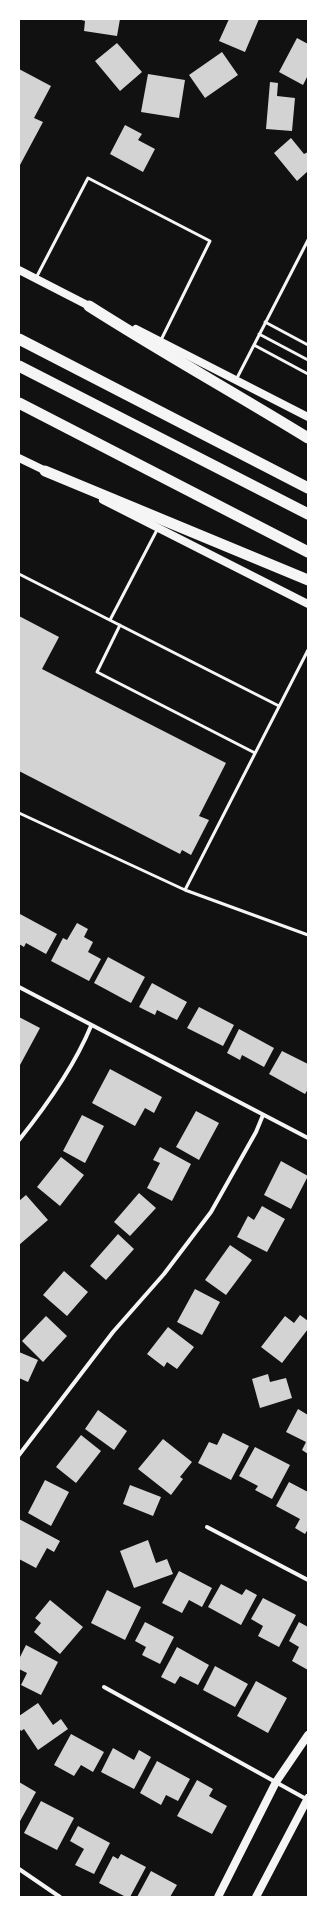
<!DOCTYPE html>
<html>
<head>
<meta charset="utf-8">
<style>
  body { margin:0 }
  #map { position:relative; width:327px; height:1916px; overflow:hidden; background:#111; font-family:Rubik,sans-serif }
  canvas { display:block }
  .frame { position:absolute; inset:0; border:20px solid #fff; pointer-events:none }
</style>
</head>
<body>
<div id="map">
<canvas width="327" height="1916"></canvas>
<div class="frame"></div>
</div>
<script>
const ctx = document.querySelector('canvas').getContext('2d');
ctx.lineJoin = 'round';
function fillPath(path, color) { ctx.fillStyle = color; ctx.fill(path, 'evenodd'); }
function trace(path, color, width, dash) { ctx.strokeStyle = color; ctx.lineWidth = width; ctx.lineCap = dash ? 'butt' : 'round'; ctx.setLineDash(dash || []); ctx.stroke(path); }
fillPath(new Path2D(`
  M78 19H120L117 36 84 31 85 21Z
  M229 19H259L245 52 219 41Z
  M297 38 308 44V75L303 85 279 72Z
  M117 43 142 72 120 91 95 61Z
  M222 52 238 75 205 98 189 75Z
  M19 69 51 86 34 118 43 122 20 165Z
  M148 74 185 80 179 118 141 112Z
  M270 82 278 83 277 96 295 98 292 131 266 129Z
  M125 125 142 134 138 140 155 149 143 172 110 154Z
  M291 138 304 154 308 152V171L297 181 274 153Z
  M19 616 59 637 42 669 226 763 199 816 209 820 191 855 182 850 180 854 19 771Z
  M20 914 57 934 46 954 26 943 24 947 19 944Z
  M77 923 88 929 84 937 93 942 88 952 101 959 89 981 51 961 63 938 67 940Z
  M108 957 145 977 131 1003 94 983Z
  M152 983 187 1002 177 1020 157 1010 155 1015 139 1007Z
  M199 1007 234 1025 223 1046 187 1028Z
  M19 1017 40 1028 20 1065H19Z
  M239 1029 274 1048 264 1067 242 1055 240 1060 227 1053Z
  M282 1051 308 1064V1089L305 1094 269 1074Z
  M110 1069 162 1097 154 1113 145 1108 135 1126 92 1103Z
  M196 1111 219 1123 199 1160 176 1147Z
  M82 1115 104 1126 85 1163 63 1151Z
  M160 1147 191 1164 172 1201 147 1188 160 1163 153 1160Z
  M61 1157 84 1175 60 1206 37 1187Z
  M281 1161 308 1176 291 1209 264 1195Z
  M139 1193 156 1208 130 1236 114 1222Z
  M26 1195 48 1220 19 1245V1201Z
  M262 1206 285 1219 267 1252 237 1237 248 1216 254 1220Z
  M118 1234 134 1249 106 1280 90 1266Z
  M230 1245 252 1260 226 1295 205 1280Z
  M64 1271 88 1292 67 1316 43 1295Z
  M195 1289 220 1302 202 1335 177 1322Z
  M300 1315 308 1321V1329L282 1363 261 1347 285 1316 294 1323Z
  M46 1316 67 1336 43 1362 22 1341Z
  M168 1327 194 1347 177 1369 167 1362 164 1367 147 1354Z
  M19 1352 38 1360 28 1382 19 1378Z
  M268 1374 270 1382 286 1378 292 1398 260 1408 252 1379Z
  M298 1409 308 1415V1454L302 1450 306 1442 286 1432Z
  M98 1410 127 1431 114 1450 85 1429Z
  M223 1433 249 1446 231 1480 198 1463 209 1442 217 1445Z
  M81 1435 101 1451 76 1483 56 1467Z
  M163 1439 192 1462 180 1477 183 1479 171 1495 138 1469Z
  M255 1447 290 1465 272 1499 255 1490 258 1486 239 1476Z
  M45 1480 69 1492 51 1526 28 1513Z
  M289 1482 308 1492V1529L305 1534 295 1528 300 1519 276 1506Z
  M130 1485 161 1497 153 1516 123 1504Z
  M19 1519 60 1541 54 1552 47 1548 36 1568 19 1559Z
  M148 1540 156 1563 167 1559 173 1574 134 1588 120 1551Z
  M179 1571 212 1588 202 1607 189 1600 182 1613 162 1603Z
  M221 1584 242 1595 246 1589 257 1595 241 1625 208 1607Z
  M107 1590 141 1607 125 1640 91 1623Z
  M263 1598 296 1615 279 1647 258 1636 263 1626 251 1619Z
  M50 1600 83 1627 60 1654 34 1632 41 1623 35 1618Z
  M145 1622 174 1637 160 1664 142 1655 146 1647 135 1641Z
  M299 1622 308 1627V1670L292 1661 299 1647 289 1641Z
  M26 1645 58 1662 41 1695 21 1685 27 1673 19 1669V1659Z
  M177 1647 209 1665 198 1685 180 1676 175 1684 161 1677Z
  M215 1666 248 1684 235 1707 203 1690Z
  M256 1681 287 1698 268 1733 237 1716Z
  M38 1703 53 1725 61 1719 68 1729 38 1750 24 1729 21 1731 19 1728V1716Z
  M71 1734 104 1752 93 1772 81 1765 74 1776 54 1765Z
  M113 1748 134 1760 139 1750 151 1757 134 1789 101 1772Z
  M157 1761 190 1779 178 1801 166 1795 161 1805 140 1793Z
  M197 1780 213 1789 209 1796 227 1806 212 1834 177 1816Z
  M19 1782 36 1792 19 1823Z
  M41 1801 74 1818 57 1850 24 1833Z
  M78 1826 110 1843 94 1874 75 1865 84 1849 70 1841Z
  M121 1854 146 1867 130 1897H126L99 1883 113 1856 118 1859Z
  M151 1871 177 1885 170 1897H137Z`), '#d3d3d3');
trace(new Path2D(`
  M36 278 88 178 210 241 161 340
  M265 322 308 345
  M259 334 308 360
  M254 345 308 374
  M237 378 308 240
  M19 574 279 706
  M110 620 158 528
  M120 625 97 672 255 753
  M19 813 185 890 308 650
  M185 890 308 935`), '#f5f5f5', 3);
trace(new Path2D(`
  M19 987 308 1138
  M19 1140C47 1105 74 1067 91 1026
  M19 1455 113 1332 164 1274 211 1212 256 1132 263 1115
  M207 1527 308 1580
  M104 1687 308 1800
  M19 1869 60 1897`), '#f5f5f5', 4);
trace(new Path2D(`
  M19 270 93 308
  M136 329 308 417
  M19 458 50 473
  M103 500 308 604
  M218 1897 276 1782 308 1735
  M256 1897 308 1798`), '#f5f5f5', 8);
trace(new Path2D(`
  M89 306C161 352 235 393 308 438
  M19 339 308 488
  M19 366 308 514
  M19 403 308 552
  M45 471 308 580`), '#f5f5f5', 11);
</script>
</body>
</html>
